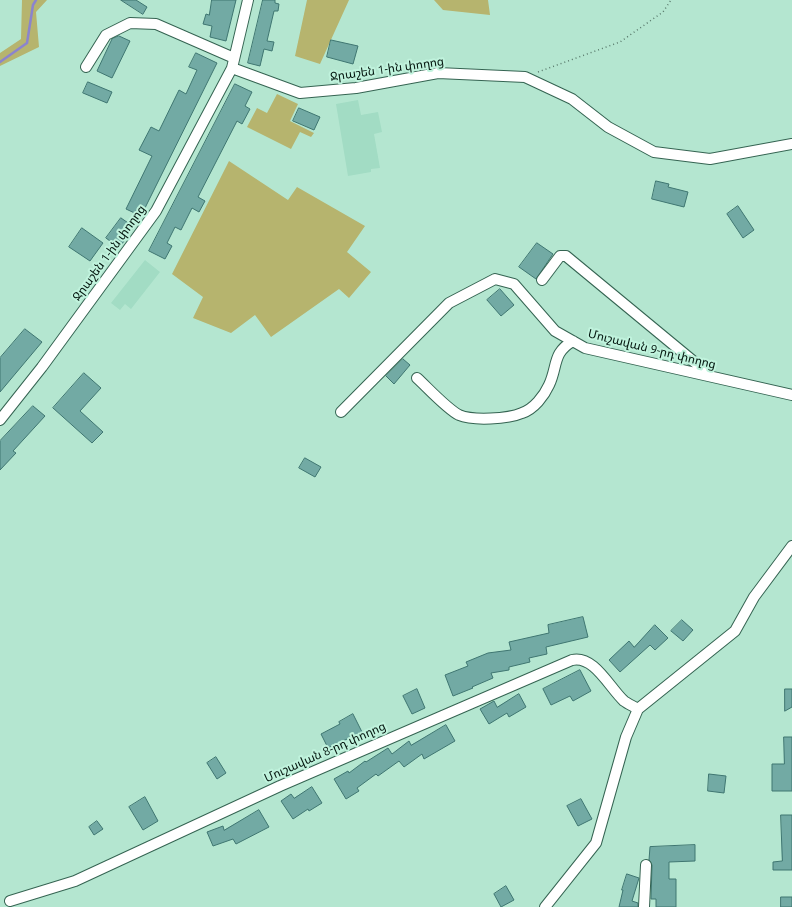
<!DOCTYPE html>
<html>
<head>
<meta charset="utf-8">
<style>
  body { margin:0 }
  canvas { display:block; background:#b4e6d0 }
</style>
</head>
<body>
<canvas width="792" height="907"></canvas>
<script>
const ctx = document.querySelector('canvas').getContext('2d');
ctx.lineJoin = 'round';
function fillPath(path, color) { ctx.fillStyle = color; ctx.fill(path, 'evenodd'); }
function trace(path, color, width, dash) { ctx.strokeStyle = color; ctx.lineWidth = width; ctx.lineCap = dash ? 'butt' : 'round'; ctx.setLineDash(dash || []); ctx.stroke(path); }
function label(font, color, halo, rows, align = 'center') {
  ctx.font = font + ' Ubuntu,"Noto Sans Armenian",sans-serif'; ctx.lineWidth = 4; ctx.setLineDash([]); ctx.textBaseline = 'middle'; ctx.strokeStyle = halo; ctx.fillStyle = color; for (const [text, x, y, turn = 0] of rows) {
    ctx.save(); ctx.translate(x, y); ctx.rotate((+turn || 0) * Math.PI / 180); ctx.textAlign = isNaN(turn) ? turn : align; if (halo) ctx.strokeText(text, 0, 0); ctx.fillText(text, 0, 0); ctx.restore();
  }
}
fillPath(new Path2D(`
  M358 100 361 115 378 112 382 132 374 134 380 168 371 169V172L348 176 336 104Z
  M145 260 160 272 131 309 125 304 120 310 111 303Z`), '#a2dcc4');
fillPath(new Path2D(`
  M22 0H47L36 12 39 47 0 66V53L21 39Z
  M307 0H349L320 64 295 56Z
  M434 0H488L490 15 443 10Z
  M277 94 298 104 290 121 314 133 311 137 300 132 291 149 247 127 257 108 267 113Z
  M229 161 288 200 297 187 365 226 347 252 371 272 349 298 339 289 271 337 255 315 231 333 193 318 203 297 172 274Z`), '#b6b46e');
trace(new Path2D(`
  M0 62 27 43 33 5 36 0`), '#8b84cd', 2.5);
const building = new Path2D(`
  M121 0H136L147 7 143 14Z
  M212 0H236L226 41 210 37 212 26 203 24 206 14 209 15Z
  M263 0H275V3L279 4 278 11H274L267 41 274 42 272 51 264 49 260 66 248 63Z
  M119 36 130 41 112 78 97 71 112 39Z
  M331 40 358 46 353 64 327 57Z
  M196 53 217 63 141 216 126 209 152 156 139 150 151 127 159 131 179 90 186 94 197 70 189 67Z
  M88 82 112 92 107 103 83 93Z
  M235 84 252 92 245 106 250 109 242 124 237 121 198 197 205 201 199 212 192 208 181 230 175 227 167 243 172 246 165 259 149 251Z
  M299 108 320 117 314 130 293 121Z
  M656 181 669 184 668 187 688 192 684 207 652 199Z
  M738 206 754 230 743 238 727 214Z
  M121 218 134 227 119 248 106 238Z
  M82 228 103 243 90 261 69 247Z
  M537 243 553 254 536 279 519 267Z
  M500 289 514 305 501 316 487 300Z
  M25 329 42 342 0 392V358Z
  M403 359 410 365 394 384 386 376Z
  M84 373 101 388 80 411 103 432 92 443 53 408Z
  M33 406 45 416 13 451 16 453 0 470V441Z
  M305 458 321 467 315 477 299 468Z
  M583 617 588 637 546 647 547 654 529 658 530 662 509 667V670L491 673 493 678 472 687 473 688 453 696 445 675 468 666 466 662 488 653 511 650 509 642 549 633 548 625Z
  M682 620 693 630 683 641 671 631Z
  M655 625 668 638 655 650 650 645 620 672 609 660 629 641 634 647Z
  M580 670 591 691 573 701 570 696 551 705 543 689Z
  M417 689 425 708 412 714 403 696Z
  M785 689H792V707L785 711Z
  M519 694 526 707 509 717 507 713 489 724 480 709 494 701 497 707Z
  M353 714 362 732 328 748 321 734 340 724 339 722Z
  M446 725 455 741 424 759 422 754 404 767 399 761 378 776 376 774 357 788 359 791 346 799 334 779 348 771 349 773 365 761 366 762 388 748 392 754 409 741 411 745Z
  M784 737H792V791H772V764H784Z
  M216 757 226 773 217 779 207 763Z
  M709 774 726 776 724 793 708 791Z
  M312 787 322 803 309 811 308 809 293 819 281 801 291 794 294 798Z
  M145 797 158 821 143 830 129 807Z
  M581 799 592 819 578 826 567 806Z
  M259 810 269 827 236 844 233 839 213 846 207 832 223 826 224 830Z
  M781 815H792V870H773V862L782 861Z
  M97 821 103 829 94 835 89 827Z
  M695 845V861L669 862V879H676V907H656V899H651L652 865 649 860 650 847Z
  M627 874 639 878 632 901 638 903V907H619L623 890H622Z
  M506 886 514 900 501 907 494 894Z
  M781 897H792V907H781Z`);
fillPath(building, '#72aaa4');
trace(building, '#3f7671', 1);
const minor = new Path2D(`
  M86 67 106 35 130 23 156 24 234 58
  M232 68 300 93 356 88 438 73 525 77 572 99 608 127 654 152 710 159 792 144
  M542 280 560 256H566L710 375
  M417 378C427 387 447 409 459 415 473 421 508 419 522 413 534 409 544 396 549 385 558 366 552 353 573 341
  M341 412 449 303 495 279 514 284 555 331 585 348 792 395
  M0 420 42 367 156 211 232 68 248 0
  M10 901 75 881 280 786 572 660C594 655 609 687 624 701 628 704 633 706 638 709
  M545 907 596 843 626 737 638 709 735 631 754 597 792 546
  M644 907 646 865`);
trace(minor, '#356452', 12);
trace(new Path2D(`
  M538 72 620 42 663 12 671 0`), '#597a6c', 1.5, [1, 3]);
trace(minor, '#fff', 10);
label('12px', '#03150e', '#c0f3dd', [
  ["Ջրաշեն 1-ին փողոց",387,69,-8],
  ["Ջրաշեն 1-ին փողոց",109,253,-54],
  ["Մուշավան 9-րդ փողոց",652,349,14],
  ["Մուշավան 8-րդ փողոց",325,752,-24]
]);
</script>
</body>
</html>
